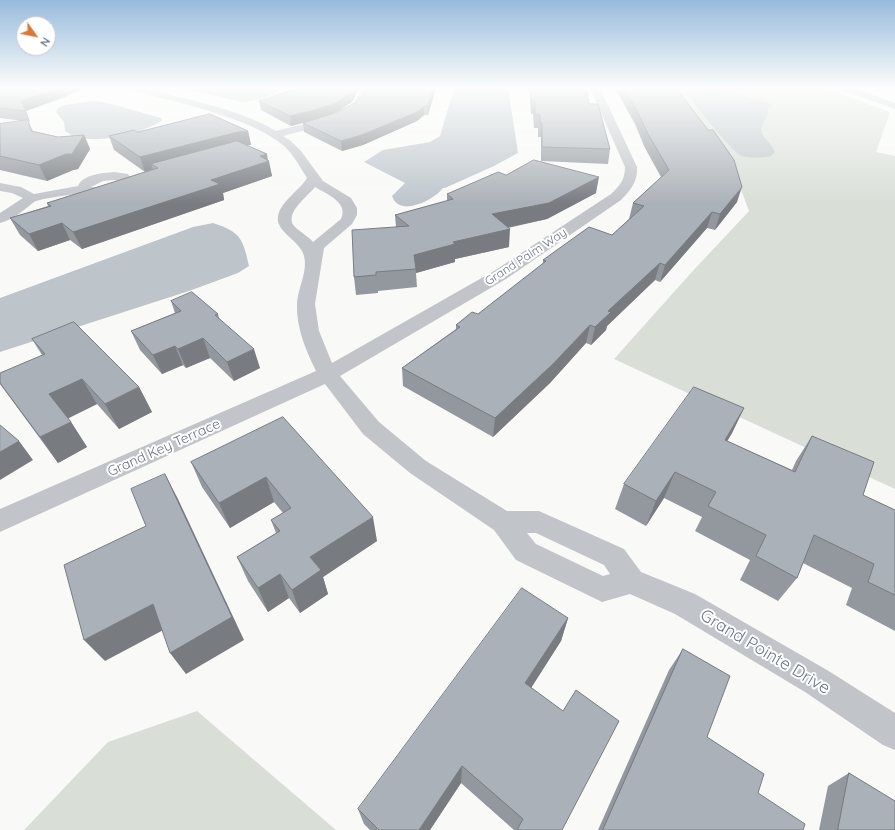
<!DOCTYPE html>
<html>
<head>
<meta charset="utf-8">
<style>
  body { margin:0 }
  #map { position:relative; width:895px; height:830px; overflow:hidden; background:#f9faf8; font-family:Quicksand,sans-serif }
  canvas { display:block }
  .north { position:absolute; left:16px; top:16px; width:40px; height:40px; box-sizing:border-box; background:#fff; border:1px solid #c4c8cf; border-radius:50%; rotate:123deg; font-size:11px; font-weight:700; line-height:16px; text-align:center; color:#6b7687 }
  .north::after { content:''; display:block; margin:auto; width:14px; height:18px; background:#da7838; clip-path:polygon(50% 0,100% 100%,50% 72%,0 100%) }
</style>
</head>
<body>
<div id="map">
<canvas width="895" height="830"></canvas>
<div class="north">N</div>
</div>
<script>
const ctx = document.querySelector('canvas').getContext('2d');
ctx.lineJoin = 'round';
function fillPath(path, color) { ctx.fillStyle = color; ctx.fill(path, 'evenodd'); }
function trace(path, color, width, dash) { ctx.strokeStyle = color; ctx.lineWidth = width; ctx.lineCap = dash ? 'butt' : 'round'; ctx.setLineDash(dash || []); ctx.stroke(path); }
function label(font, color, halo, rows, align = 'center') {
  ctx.font = font + ' Quicksand,sans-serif'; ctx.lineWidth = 4; ctx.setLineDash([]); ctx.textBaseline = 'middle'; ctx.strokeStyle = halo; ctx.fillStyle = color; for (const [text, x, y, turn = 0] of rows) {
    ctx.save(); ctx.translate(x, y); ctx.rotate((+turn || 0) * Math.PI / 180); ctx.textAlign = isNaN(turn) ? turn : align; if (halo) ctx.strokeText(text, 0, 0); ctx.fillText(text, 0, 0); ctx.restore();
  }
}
fillPath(new Path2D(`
  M669 88H825L890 112 876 152 895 156V489L614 359 690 274 749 211 731 163Z
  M197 711 336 830H24L108 742Z`), '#d9ded7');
fillPath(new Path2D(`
  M181 88H277L278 91C267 98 255 101 242 102Z
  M454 88H508L518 153 494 166 445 188H443C434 200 399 218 392 196L405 183 364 162 383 150 430 142 440 136Z
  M711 90 732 92 771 104 773 106 768 108C769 118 759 123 762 133 764 139 772 144 775 152L771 156C761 158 750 159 740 155 731 150 695 106 690 96L692 92Z
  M93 101 104 102 161 118 162 121C140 133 102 144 76 137 72 136 69 133 65 131L64 122 56 112 58 108 65 105Z
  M213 223C241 232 243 239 249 266L238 273 189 291 0 352V298L193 227Z`), '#bdc5cb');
fillPath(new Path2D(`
  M127 88H142C185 99 238 108 276 131 297 125 338 119 354 102 357 98 358 93 360 88H370C367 94 366 100 362 105 345 123 307 129 283 136L291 141 301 151 323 181 351 198 357 208V215L352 224 324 248 315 304 319 331 332 363 494 271 611 194C620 186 625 179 625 167L590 88H600L637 167C638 181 631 190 621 200L506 279 340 376 379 422 426 461 507 511H539L624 549 641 572 695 594 827 670 895 713V750L883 745 805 692 675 614 630 594 602 602 516 560 494 530 410 473 363 434 325 384 0 532V509L316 371C306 351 296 327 297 304 298 287 308 272 304 256 300 240 275 232 278 216 281 201 300 190 307 178 300 167 294 155 284 146 249 116 173 102 129 90ZM315 187C326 194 349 202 341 219L313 242C308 236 300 232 294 226 284 213 308 196 315 187ZM527 533H536L604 565 610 574 603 576 536 544Z
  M840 88H854L895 103V109L842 90Z
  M114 172 128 174 134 182C127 193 109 198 95 197 90 196 85 193 80 194 73 194 38 199 34 202 24 210 13 220 0 223V213L23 198 12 193 0 191V183L21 187 34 194 78 186C83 174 103 173 114 172ZM114 180 121 182 107 188 91 187 103 181Z`), '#c1c4c9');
fillPath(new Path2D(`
  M0 88 79 91 66 95 67 96 26 111 30 122 28 121 33 131 58 137 84 135 90 149 78 169 73 170 47 181 0 170V124L23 121 0 118Z
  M299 88H359L353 101 337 112 326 116 436 88 428 115H424L417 121 363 145 342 151 304 132 303 123 291 126 261 110 259 101Z
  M527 88H586L589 104 610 149 608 164 541 161V137H538V128H534L533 114H531L529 89H527Z
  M615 88H676L737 202 715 230 707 228 660 282 655 280 607 326 606 330 591 345 586 343 550 383 493 437 403 386 402 368 456 329V325L478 314 543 264V260L612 235 629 219 633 203 661 177 645 148 635 124Z
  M248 131 251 145H247L268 160 272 176 223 193 224 200 82 249 70 240 38 251 20 235 10 218 48 206 47 203 153 169 145 172 114 150 109 136 137 132Z
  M506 175 596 193 547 219 508 228 509 247 455 259V262L416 273 417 287 378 291V293L356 295 354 277 396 227 395 215 447 201V194Z
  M171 301 218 314 219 318 260 368 234 381 210 358 186 368 183 365 162 374 140 350 131 331 175 313Z
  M32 339 139 387 152 412 119 429 97 404 68 418 71 422 87 447 58 463 0 384 42 355Z
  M744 408 732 433 727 441 792 470 796 461 812 436 863 495 895 510V631L846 605 852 588 803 563 797 578 778 601 740 580 750 560 695 531 702 517 664 498 646 526 615 509 624 484Z
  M283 417 377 541 323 577 328 594 300 613 289 598 268 612 248 581 237 557 276 533 271 520 283 513 274 502 230 528 202 487 191 462Z
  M568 618 561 641 531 687 562 830H514L461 783 430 830H370L364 824 358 809Z
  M683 649 707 737 758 793 803 830H598L669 670Z
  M849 773 895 830H819L828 786Z`), '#93989e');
fillPath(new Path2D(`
  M59 88H78L79 91 66 95 67 96 26 111 30 122 25 111 22 101Z
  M354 88H359L353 101 337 112 316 119 291 126 290 116Z
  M433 88H436L428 115V106Z
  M424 106V115L417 121 363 145 342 151 341 141Z
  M248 131 251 145 242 146 151 164 153 169 145 172 140 157 238 132Z
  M84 135 90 149 78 169 73 170 47 181 39 165Z
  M267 154 268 161H269L272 176 223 193 224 200 82 249 73 232 211 180 260 156Z
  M599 177 596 193 547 219 491 231 492 214Z
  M742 187 737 202 715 230 720 214Z
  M712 212 707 228 660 282 665 265Z
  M62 223 70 240 38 251 29 234Z
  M510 229 509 247 455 259V262L416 273 414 255 453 242Z
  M660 263 655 280 607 326 606 330 591 345 595 327 608 311Z
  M590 325 586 343 550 383 493 437 495 418Z
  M203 338 210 358 186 368 178 349Z
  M175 346 183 365 162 374 153 355Z
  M254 349 260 368 234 381 227 362Z
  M82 379 97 404 65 420 49 394Z
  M139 387 152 412 119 429 105 404Z
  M744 408 732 433 713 465 725 440Z
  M71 422 87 447 58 463 40 437Z
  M19 441 33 460 0 480V452Z
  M675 472 664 498 646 526 656 501Z
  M165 474 178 499 244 640 186 674 170 653Z
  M266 477 274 502 230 528 219 503Z
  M373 517 377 541 323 577 328 594 300 613 292 590 310 557Z
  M280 574 289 598 268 612 258 588Z
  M153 604 169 627 105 661 84 640Z
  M568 618 561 641 521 704 525 683Z
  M462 766 461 783 430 830H419Z`), '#787c81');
const building = new Path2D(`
  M0 88H59L22 101 25 111 0 108Z
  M299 88H354L352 92 336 103 315 110 290 116 259 101Z
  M367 88H433L428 106H424L417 112 362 135 341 141 303 123 335 113 355 103 364 95Z
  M531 88H586L589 104H598L610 149 542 147V123H540V115L535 114V101H532Z
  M624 88H676L708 130H713L734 160 742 187 720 214 712 212 665 265 660 263 608 311 611 312 595 327 590 325 553 364 495 418 402 368 460 327 456 325 472 312 478 314 546 261 543 260 589 227 612 235 644 206 633 203 669 170 648 134 637 111Z
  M210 114 248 131 238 132 140 157 109 136 134 130 137 132Z
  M28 120 31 131 58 137 84 135 72 154H66L39 165 0 156V124Z
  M237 141 267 154 260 156 269 161 211 180 220 184 73 232 62 223 29 234 10 218 51 206 47 203 158 168 151 164Z
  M534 160 599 177 549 203 492 214 510 229 453 242 455 244 414 255 416 269 376 272V275L354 277 352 230 409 226 395 215 453 199 447 194 498 172 506 175Z
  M192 292 218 314 215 315 254 349 227 362 203 338 178 349 175 346 153 355 131 331 181 311 171 301Z
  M74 322 139 387 105 404 82 379 49 394 71 422 40 437 0 383V373L45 354 32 339Z
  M694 387 744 408 725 440 795 472 812 436 874 462 863 495 895 510V595L868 582 874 564 814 535 797 578 756 556 766 535 708 506 716 492 675 472 656 501 624 484Z
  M283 417 373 517 310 557 321 570 292 590 280 574 258 588 237 557 280 531 271 520 291 508 266 477 219 503 191 462Z
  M0 425 19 441 0 452Z
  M165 474 232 617 170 653 153 604 84 640 64 565 146 526 131 489Z
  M522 588 568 618 525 683 563 711 576 690 619 721 562 830H517L523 819 462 766 419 830H379L358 809Z
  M683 649 730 676 707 737 764 774 758 793 805 824 803 830H603Z
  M849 773 895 801V830H838Z`);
fillPath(building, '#abb1b8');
trace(building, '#787c81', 1);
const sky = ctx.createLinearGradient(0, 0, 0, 204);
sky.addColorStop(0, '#97bbdc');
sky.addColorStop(0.43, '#fcfdfc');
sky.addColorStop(1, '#fcfdfc00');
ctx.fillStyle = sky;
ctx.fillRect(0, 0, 895, 204);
label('12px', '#6b7687', '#fff', [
  ["Grand Palm Way",526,257,-33]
]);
label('14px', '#6b7687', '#fff', [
  ["Grand Key Terrace",164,448,-24]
]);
label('17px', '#6b7687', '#fff', [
  ["Grand Pointe Drive",765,652,31]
]);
</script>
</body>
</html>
